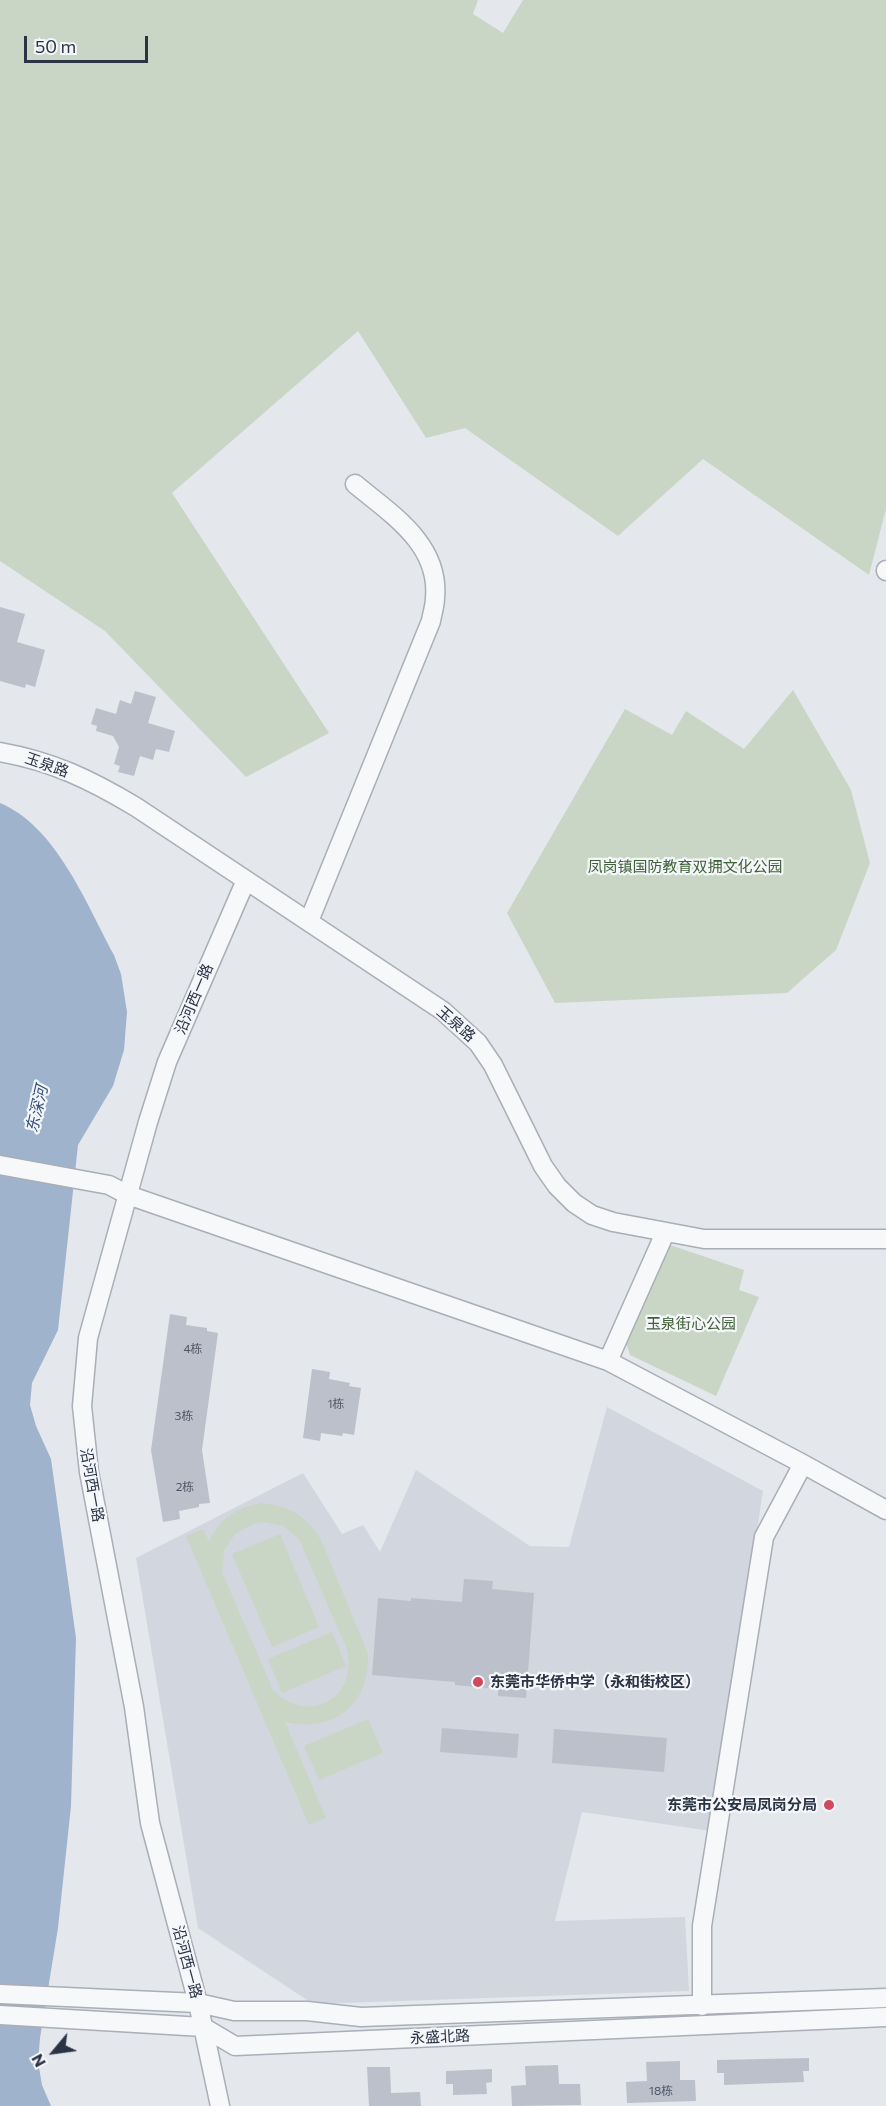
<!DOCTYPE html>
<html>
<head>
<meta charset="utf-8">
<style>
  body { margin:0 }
  #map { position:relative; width:886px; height:2106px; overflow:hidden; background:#e4e7ec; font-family:Commissioner,sans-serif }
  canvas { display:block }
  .north { position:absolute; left:24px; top:2022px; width:60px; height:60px; -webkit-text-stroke:4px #f4f6f9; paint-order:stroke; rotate:241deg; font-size:16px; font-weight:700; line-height:24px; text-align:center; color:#2b3445 }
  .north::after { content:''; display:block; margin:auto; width:21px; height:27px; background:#2b3445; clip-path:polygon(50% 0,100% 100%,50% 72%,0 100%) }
  .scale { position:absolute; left:24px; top:36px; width:124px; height:27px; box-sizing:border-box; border:3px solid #2b3445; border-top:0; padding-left:8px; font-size:18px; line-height:21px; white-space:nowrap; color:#2b3445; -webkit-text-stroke:4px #f4f6f9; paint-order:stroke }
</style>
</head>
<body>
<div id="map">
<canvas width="886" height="2106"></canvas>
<div class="north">N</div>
<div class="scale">50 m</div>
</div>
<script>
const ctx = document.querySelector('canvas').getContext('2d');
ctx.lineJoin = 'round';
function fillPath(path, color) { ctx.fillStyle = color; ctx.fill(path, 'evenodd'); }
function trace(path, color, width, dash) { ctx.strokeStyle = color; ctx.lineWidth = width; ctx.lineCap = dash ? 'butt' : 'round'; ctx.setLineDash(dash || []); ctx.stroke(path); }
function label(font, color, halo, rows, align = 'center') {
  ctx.font = font + ' Commissioner,"Noto Sans SC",sans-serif'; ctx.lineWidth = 4.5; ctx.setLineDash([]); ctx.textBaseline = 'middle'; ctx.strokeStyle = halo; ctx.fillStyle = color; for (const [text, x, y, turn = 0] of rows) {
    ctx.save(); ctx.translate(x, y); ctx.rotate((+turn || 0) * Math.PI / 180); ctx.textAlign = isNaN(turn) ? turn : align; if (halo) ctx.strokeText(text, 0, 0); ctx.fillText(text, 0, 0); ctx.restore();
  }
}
fillPath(new Path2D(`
  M607 1407 763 1491 711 1831 582 1812 555 1921 685 1917 689 1991 313 2004 198 1928 136 1558 303 1473 342 1534 363 1525 380 1552 416 1470 530 1546 569 1547Z`), '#d2d6de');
fillPath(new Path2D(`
  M0 0H478L473 14 503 33 523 0H886V509L869 575 703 459 618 536 465 428 426 438 358 331 172 493 329 733 246 777 105 631 0 561Z
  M793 690 851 790 870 863 836 950 787 993 555 1003 507 913 625 709 672 735 686 711 744 749Z
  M670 1245 744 1270 739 1290 759 1297 716 1396 630 1355 626 1343Z
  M262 1503C290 1506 307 1516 321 1540L368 1654C369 1706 334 1733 285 1722L326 1818 309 1825 186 1536 203 1529 209 1541C220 1518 237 1507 262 1503ZM263 1522 283 1526 299 1539 346 1647C361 1697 308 1727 273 1690L222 1572 224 1551 235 1534 253 1524Z
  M280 1534 319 1627 272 1647 232 1554Z
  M332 1632 346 1666 282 1693 268 1659Z
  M368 1719 383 1753 319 1780 304 1746Z`), '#c9d6c5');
fillPath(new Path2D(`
  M0 803C56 826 87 905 114 955L121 974 127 1012 124 1050 113 1086 78 1145 58 1330 32 1383 30 1405 36 1426 51 1459 76 1638 71 1806 58 1928 40 2038 38 2062 42 2085 51 2106H0Z`), '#9fb4cc');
fillPath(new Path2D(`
  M0 607 25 614 17 642 45 650 35 687 26 684 25 688 0 681Z
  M135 691 156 697 148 723 175 731 169 752 156 749 153 760 140 756 134 776 118 772 120 766 114 764 119 747 113 736 96 731 97 726 91 724 96 708 116 714 120 700 131 704Z
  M170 1314 187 1317 186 1325 207 1328V1331L218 1333 202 1450 210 1503 199 1504V1507L179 1511 180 1519 163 1522 151 1450Z
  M312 1369 330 1372 329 1379 350 1383 349 1386 361 1388 354 1435 343 1433 342 1436 321 1433 320 1441 303 1438Z
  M464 1579 493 1581 492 1589 534 1593 526 1698 498 1696V1689L455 1685V1682L372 1675 378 1598 411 1601V1598L462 1602Z
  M442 1728 519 1734 517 1758 440 1752Z
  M554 1729 667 1738 664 1772 552 1763Z
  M809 2058V2071H803L804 2082 724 2085V2073H717V2060Z
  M680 2061V2080H695L696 2101 627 2103 626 2082 647 2081 646 2062Z
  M558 2065 559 2084H580L581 2105 512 2106 511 2086 526 2085 525 2066Z
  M367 2067H390L391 2093 420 2092 421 2106H369Z
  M492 2069V2082L486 2083 487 2094 453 2095V2084H446V2071Z`), '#bbc0ca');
const minor = new Path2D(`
  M886 570V571
  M0 752C52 761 91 780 136 807L443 1011 478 1043 493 1065 543 1166 557 1186 574 1203 592 1215 613 1222 704 1239H886
  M309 921 431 621C432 614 435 606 435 598 440 544 391 514 355 484
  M0 1165 109 1185 128 1195 608 1361 803 1464 886 1510
  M608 1361 665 1233
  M0 1994 198 2003 234 2011H307L361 2017 886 1998
  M702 2006V1926L764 1537 803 1464
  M0 2015 203 2027 235 2046 886 2017
  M220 2106 198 2003 150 1823 134 1707 89 1472 82 1406 88 1338 148 1122 167 1062 246 880`);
trace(minor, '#a9aeb7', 21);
trace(minor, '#f7f8fa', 18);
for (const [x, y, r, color] of [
  [478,1682,6,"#d1495b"],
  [829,1805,6,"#d1495b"]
]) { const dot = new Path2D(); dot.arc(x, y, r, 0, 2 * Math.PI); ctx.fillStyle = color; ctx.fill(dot); trace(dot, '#f4f6f9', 2); }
label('12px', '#4f5766', null, [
  ["4栋",193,1349],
  ["1栋",336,1404],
  ["3栋",184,1416],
  ["2栋",185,1487],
  ["18栋",661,2091]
]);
label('15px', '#2b3445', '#f4f6f9', [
  ["玉泉路",47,765,19],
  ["沿河西一路",194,999,-67],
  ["玉泉路",456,1024,41],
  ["沿河西一路",92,1485,80],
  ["沿河西一路",187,1962,75],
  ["永盛北路",440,2037,-3]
]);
label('15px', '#3f6138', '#f4f6f9', [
  ["凤岗镇国防教育双拥文化公园",685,867],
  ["玉泉街心公园",691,1324]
]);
label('bold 15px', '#2b3445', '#f4f6f9', [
  ["东莞市华侨中学（永和街校区）",490,1682],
  ["东莞市公安局凤岗分局",817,1805,"right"]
], 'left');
label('italic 16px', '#34527a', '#f4f6f9', [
  ["东深河",37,1109,-77]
]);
</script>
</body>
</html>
